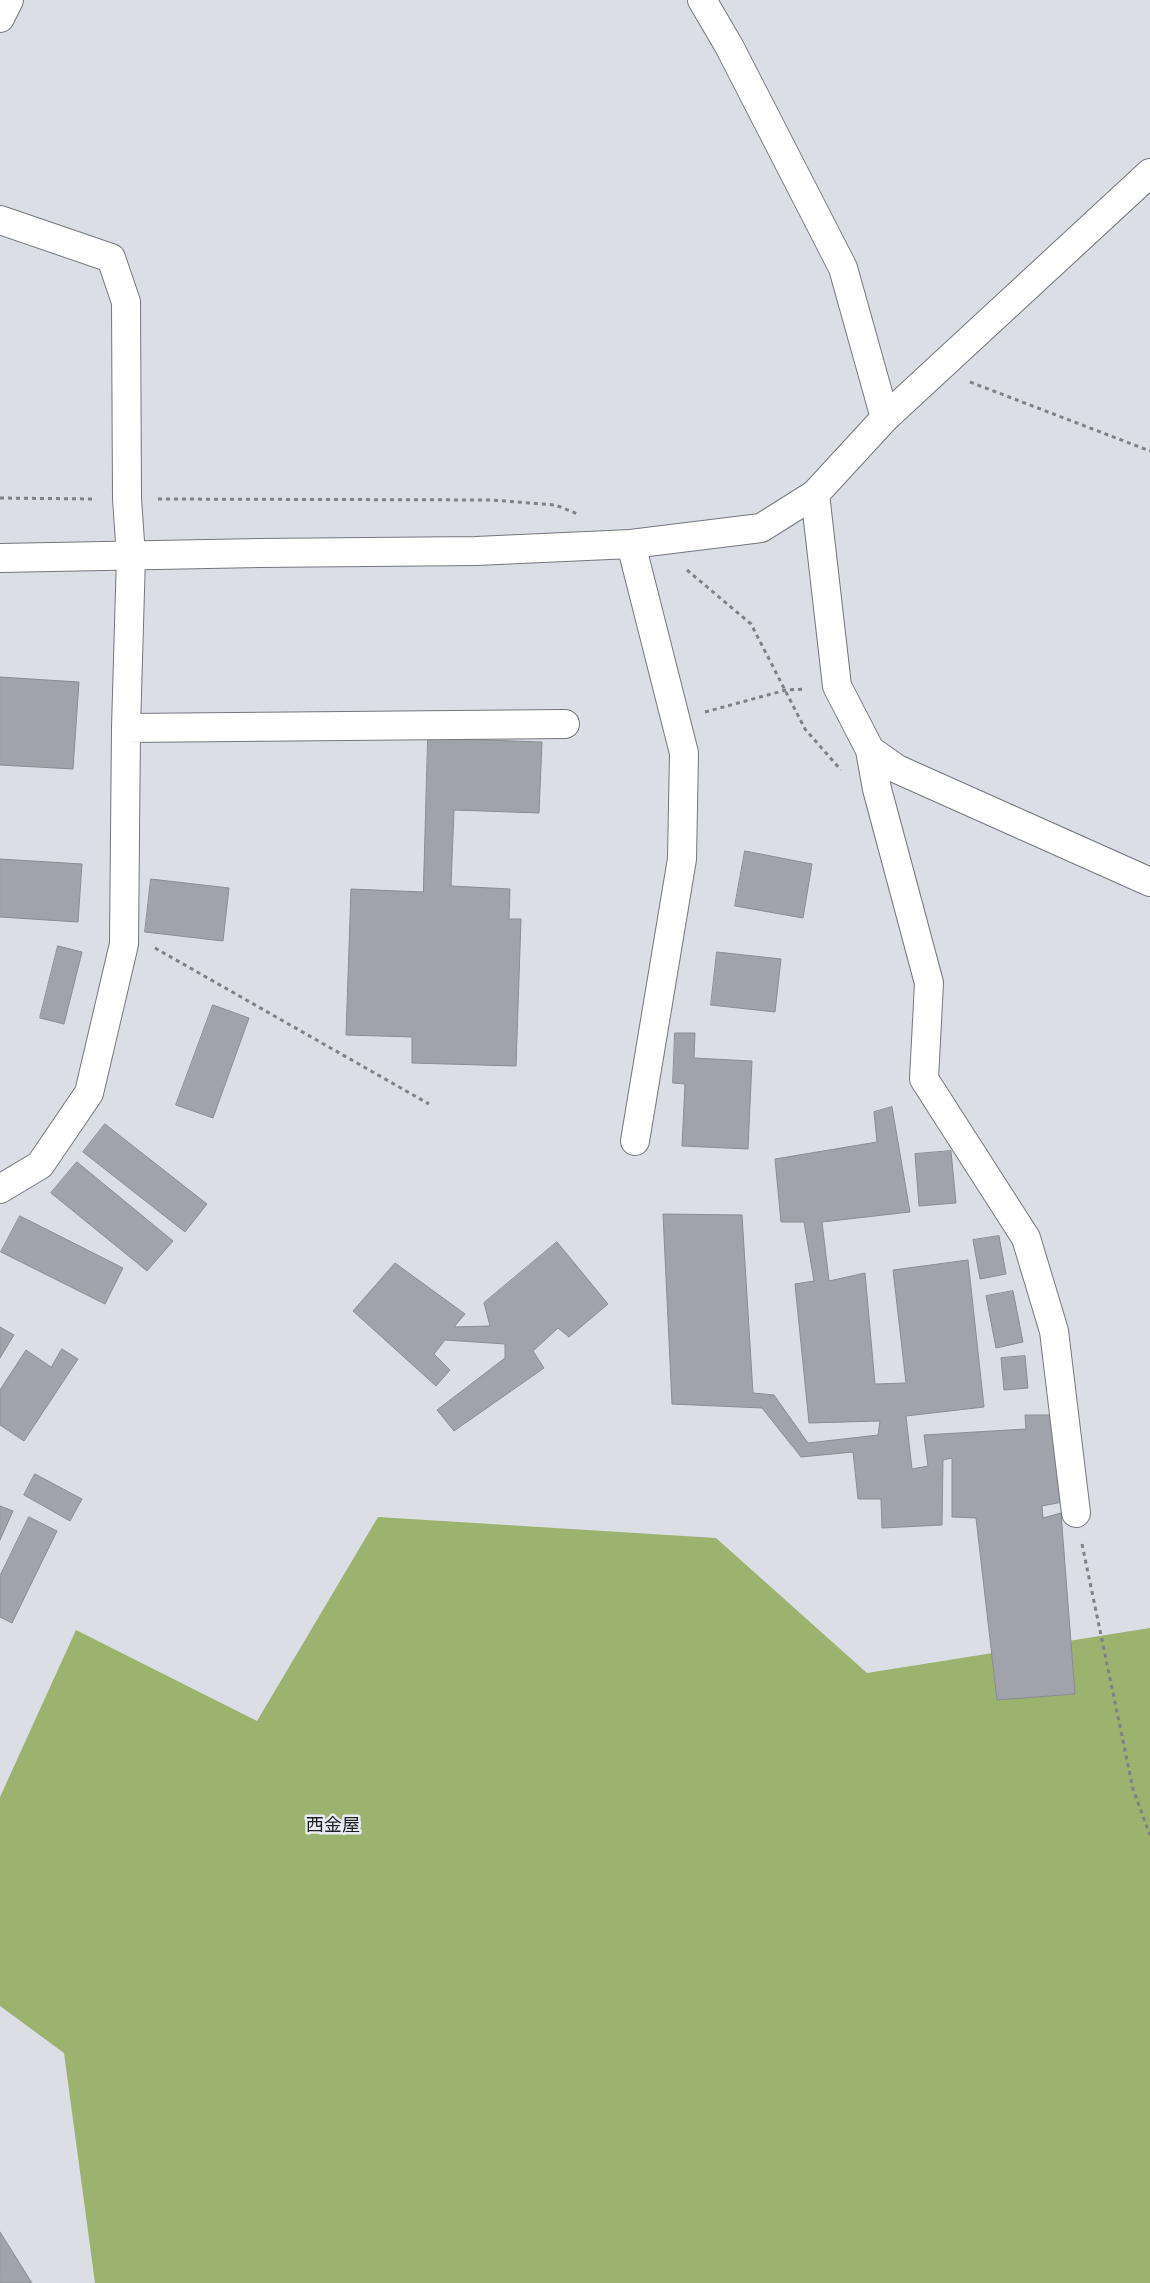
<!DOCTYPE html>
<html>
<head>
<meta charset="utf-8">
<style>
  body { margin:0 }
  canvas { display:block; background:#dbdee5 }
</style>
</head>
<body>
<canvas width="1150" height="2283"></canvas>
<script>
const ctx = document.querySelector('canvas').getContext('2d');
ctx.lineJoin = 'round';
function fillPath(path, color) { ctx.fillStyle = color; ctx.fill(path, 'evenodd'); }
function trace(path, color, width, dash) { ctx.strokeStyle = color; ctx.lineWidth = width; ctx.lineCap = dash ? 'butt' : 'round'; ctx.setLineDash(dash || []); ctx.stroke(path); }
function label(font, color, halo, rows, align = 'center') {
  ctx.font = font + ' "Space Grotesk","Noto Sans JP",sans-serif'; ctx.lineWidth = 5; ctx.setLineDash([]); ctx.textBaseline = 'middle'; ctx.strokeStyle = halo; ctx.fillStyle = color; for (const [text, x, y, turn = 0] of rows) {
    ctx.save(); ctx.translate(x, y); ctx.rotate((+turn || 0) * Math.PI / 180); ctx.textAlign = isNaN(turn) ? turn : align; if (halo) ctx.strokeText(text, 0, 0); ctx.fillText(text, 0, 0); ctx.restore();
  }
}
fillPath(new Path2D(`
  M378 1517 716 1538 867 1673 1150 1628V2283H95L64 2053 0 2006V1797L76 1630 257 1721Z`), '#9cb26f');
const building = new Path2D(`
  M0 677 79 682 73 769 0 765Z
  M428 738 542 742 539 813 454 810 451 886 510 889 509 919H521L516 1066 412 1063V1037L346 1035 351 889 423 892Z
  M745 851 812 864 803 918 735 906Z
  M0 859 82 864 78 922 0 917Z
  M151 879 229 888 223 941 145 932Z
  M58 946 82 952 64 1024 40 1018Z
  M717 952 781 959 775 1012 711 1005Z
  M213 1005 249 1018 213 1118 176 1105Z
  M675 1033H695L694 1058 752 1061 748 1149 682 1146 685 1084 673 1083Z
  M892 1107 910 1212 822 1222 829 1281 865 1273 875 1384 906 1383 893 1270 968 1260 984 1407 906 1416 912 1469 928 1466 924 1435 1026 1429 1025 1415H1062L1068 1501 1042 1506 1043 1518 1061 1513 1075 1694 997 1700 976 1518 952 1517V1458L943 1460 942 1525 882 1528 881 1499H858L853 1452 801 1457 762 1408 672 1404 663 1214 742 1215 753 1393 774 1395 808 1443 878 1435 880 1421 809 1423 795 1284 814 1281 804 1222H781L775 1159 877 1142 874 1112Z
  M105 1124 207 1204 185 1232 83 1152Z
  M951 1151 956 1203 919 1206 915 1154Z
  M77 1162 173 1241 147 1271 51 1193Z
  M20 1216 123 1268 105 1304 1 1252Z
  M999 1236 1006 1274 980 1279 973 1240Z
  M557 1242 608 1304 569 1337 558 1328 533 1351 544 1368 454 1431 437 1410 505 1358V1344L445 1340 434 1354 450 1370 436 1386 353 1311 395 1263 465 1314 454 1327 490 1326 484 1303Z
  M1013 1291 1023 1342 996 1348 986 1296Z
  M0 1327 14 1335 0 1358Z
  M62 1349 78 1359 24 1441 0 1425V1390L26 1350 51 1367Z
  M1025 1356 1028 1388 1004 1390 1001 1358Z
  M35 1474 82 1499 70 1521 24 1495Z
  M0 1506 13 1511 0 1540Z
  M29 1517 57 1531 12 1623 0 1617V1576Z
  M0 2232 32 2283H0Z`);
fillPath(building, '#a1a3aa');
trace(building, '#8a8d93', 1);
const street = new Path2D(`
  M702 0 729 46 843 268 885 418
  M0 18 9 0
  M0 220 111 258 126 302 127 499 131 556 126 728 124 944 89 1093 40 1165 0 1189
  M815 494 837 686 870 750 897 769 1150 882
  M631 544 684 753 682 859 635 1141
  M126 728 565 724
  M870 750 877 789 929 983 924 1079 1026 1238 1054 1331 1076 1513`);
const secondary = new Path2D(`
  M0 558 260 553 476 551 631 544 761 528 815 494 885 418 1150 173`);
trace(street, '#74777d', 30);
trace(secondary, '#74777d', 30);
trace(new Path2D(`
  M970 382 1150 451
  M0 498 94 499
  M158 499 492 500 555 505 578 514
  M687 570 751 624 805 729 841 770
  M705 712 786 690 806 689
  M155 948 429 1104
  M1082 1544 1133 1789 1150 1835`), '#7f8185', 3, [4, 4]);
trace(street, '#fff', 28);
trace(secondary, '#fff', 28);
label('18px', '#1e1f21', '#e8ebf2', [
  ["西金屋",333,1826]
]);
</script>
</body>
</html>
